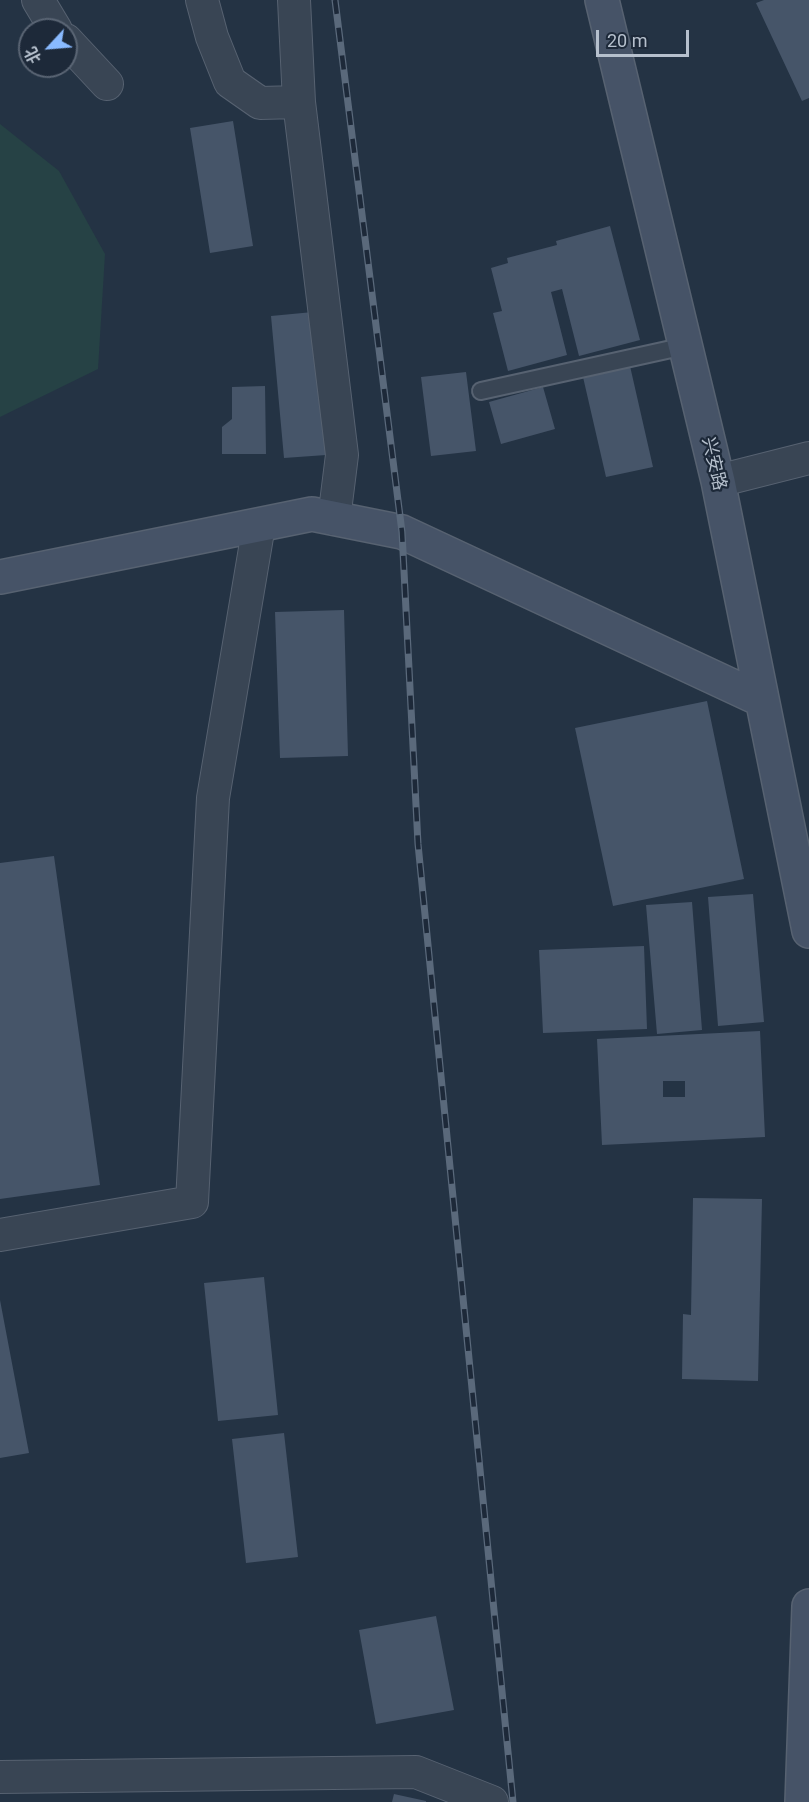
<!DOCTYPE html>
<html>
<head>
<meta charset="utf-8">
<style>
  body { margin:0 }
  #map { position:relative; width:809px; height:1802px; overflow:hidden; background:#243344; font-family:Roboto,"Noto Sans SC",sans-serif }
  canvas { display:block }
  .north { position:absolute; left:18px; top:18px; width:60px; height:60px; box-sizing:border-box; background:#1d2939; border:2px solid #5a6574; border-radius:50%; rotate:244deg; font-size:16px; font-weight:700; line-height:24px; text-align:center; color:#b6c0cd }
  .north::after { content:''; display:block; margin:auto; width:21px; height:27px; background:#89baff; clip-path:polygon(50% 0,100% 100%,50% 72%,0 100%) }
  .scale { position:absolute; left:596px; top:30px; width:93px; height:27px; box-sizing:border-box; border:3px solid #b6c0cd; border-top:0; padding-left:8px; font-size:18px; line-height:21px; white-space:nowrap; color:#b6c0cd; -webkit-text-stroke:4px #1d2939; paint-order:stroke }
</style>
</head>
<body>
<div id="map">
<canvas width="809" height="1802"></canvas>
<div class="north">北</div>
<div class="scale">20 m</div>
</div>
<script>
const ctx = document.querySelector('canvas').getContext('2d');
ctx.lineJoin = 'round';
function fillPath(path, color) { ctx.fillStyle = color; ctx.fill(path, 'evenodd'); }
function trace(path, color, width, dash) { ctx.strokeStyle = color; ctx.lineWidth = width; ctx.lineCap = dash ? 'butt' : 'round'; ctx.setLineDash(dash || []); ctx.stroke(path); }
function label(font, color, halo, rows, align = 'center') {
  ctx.font = font + ' Roboto,"Noto Sans SC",sans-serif'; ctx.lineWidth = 4.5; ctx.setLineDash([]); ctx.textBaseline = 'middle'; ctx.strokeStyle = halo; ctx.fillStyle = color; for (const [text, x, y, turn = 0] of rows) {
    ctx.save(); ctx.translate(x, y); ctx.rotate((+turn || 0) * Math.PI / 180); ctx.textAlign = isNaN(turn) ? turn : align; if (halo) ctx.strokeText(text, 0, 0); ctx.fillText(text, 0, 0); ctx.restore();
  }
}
fillPath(new Path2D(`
  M0 124 59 171 105 254 98 369 0 417Z`), '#264245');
fillPath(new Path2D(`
  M764 0H809V98L802 101 756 3Z
  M233 121 253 246 210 253 190 128Z
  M610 226 640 340 579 356 562 289 551 292 567 355 508 371 493 313 502 311 491 268 508 263 507 258 557 245 556 241Z
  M313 312 326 455 284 458 271 316Z
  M630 366 653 467 606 477 583 377Z
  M466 372 476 451 431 456 421 377Z
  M265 386 266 454H222V427L232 419V387Z
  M543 387 555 429 501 444 489 402Z
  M344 610 348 756 280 758 275 612Z
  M707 701 744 879 613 906 575 728Z
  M54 856 100 1185 0 1199V863Z
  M753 894 764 1022 718 1026 708 897Z
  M692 902 702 1030 657 1034 646 905Z
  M644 946 647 1029 543 1033 539 950Z
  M760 1031 765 1137 602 1145 597 1039ZM663 1081H685V1097H663Z
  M693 1198 762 1199 758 1381 682 1379 683 1314 691 1315Z
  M264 1277 278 1415 218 1421 204 1283Z
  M0 1300 29 1453 0 1458Z
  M284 1433 298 1557 246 1563 232 1439Z
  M436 1616 454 1710 376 1724 359 1630Z
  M394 1794 426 1801V1802H392Z`), '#465569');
const lane = new Path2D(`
  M481 391 685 346`);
const street = new Path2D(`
  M38 0 56 30
  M202 0 212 37 230 82 260 103 299 102
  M294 0 299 102 342 455 334 519
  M66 40 107 84
  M718 481 809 458
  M0 1235 192 1202 213 798 259 525
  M0 1777 416 1772 492 1802`);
const secondary = new Path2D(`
  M602 0 718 481 809 931
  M0 577 312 514 402 532 762 700
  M802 1802 809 1606`);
trace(lane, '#576271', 20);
trace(street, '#576271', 34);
trace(secondary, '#576271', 36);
trace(lane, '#394554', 16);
trace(street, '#394554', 32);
trace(secondary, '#465367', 33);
const rail = new Path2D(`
  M335 0 402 532 418 844 513 1802`);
trace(rail, '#5a697b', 7);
trace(rail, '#1d2939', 4.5, [14]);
label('18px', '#b6c0cd', '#1d2939', [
  ["兴安路",713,464,77]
]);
</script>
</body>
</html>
